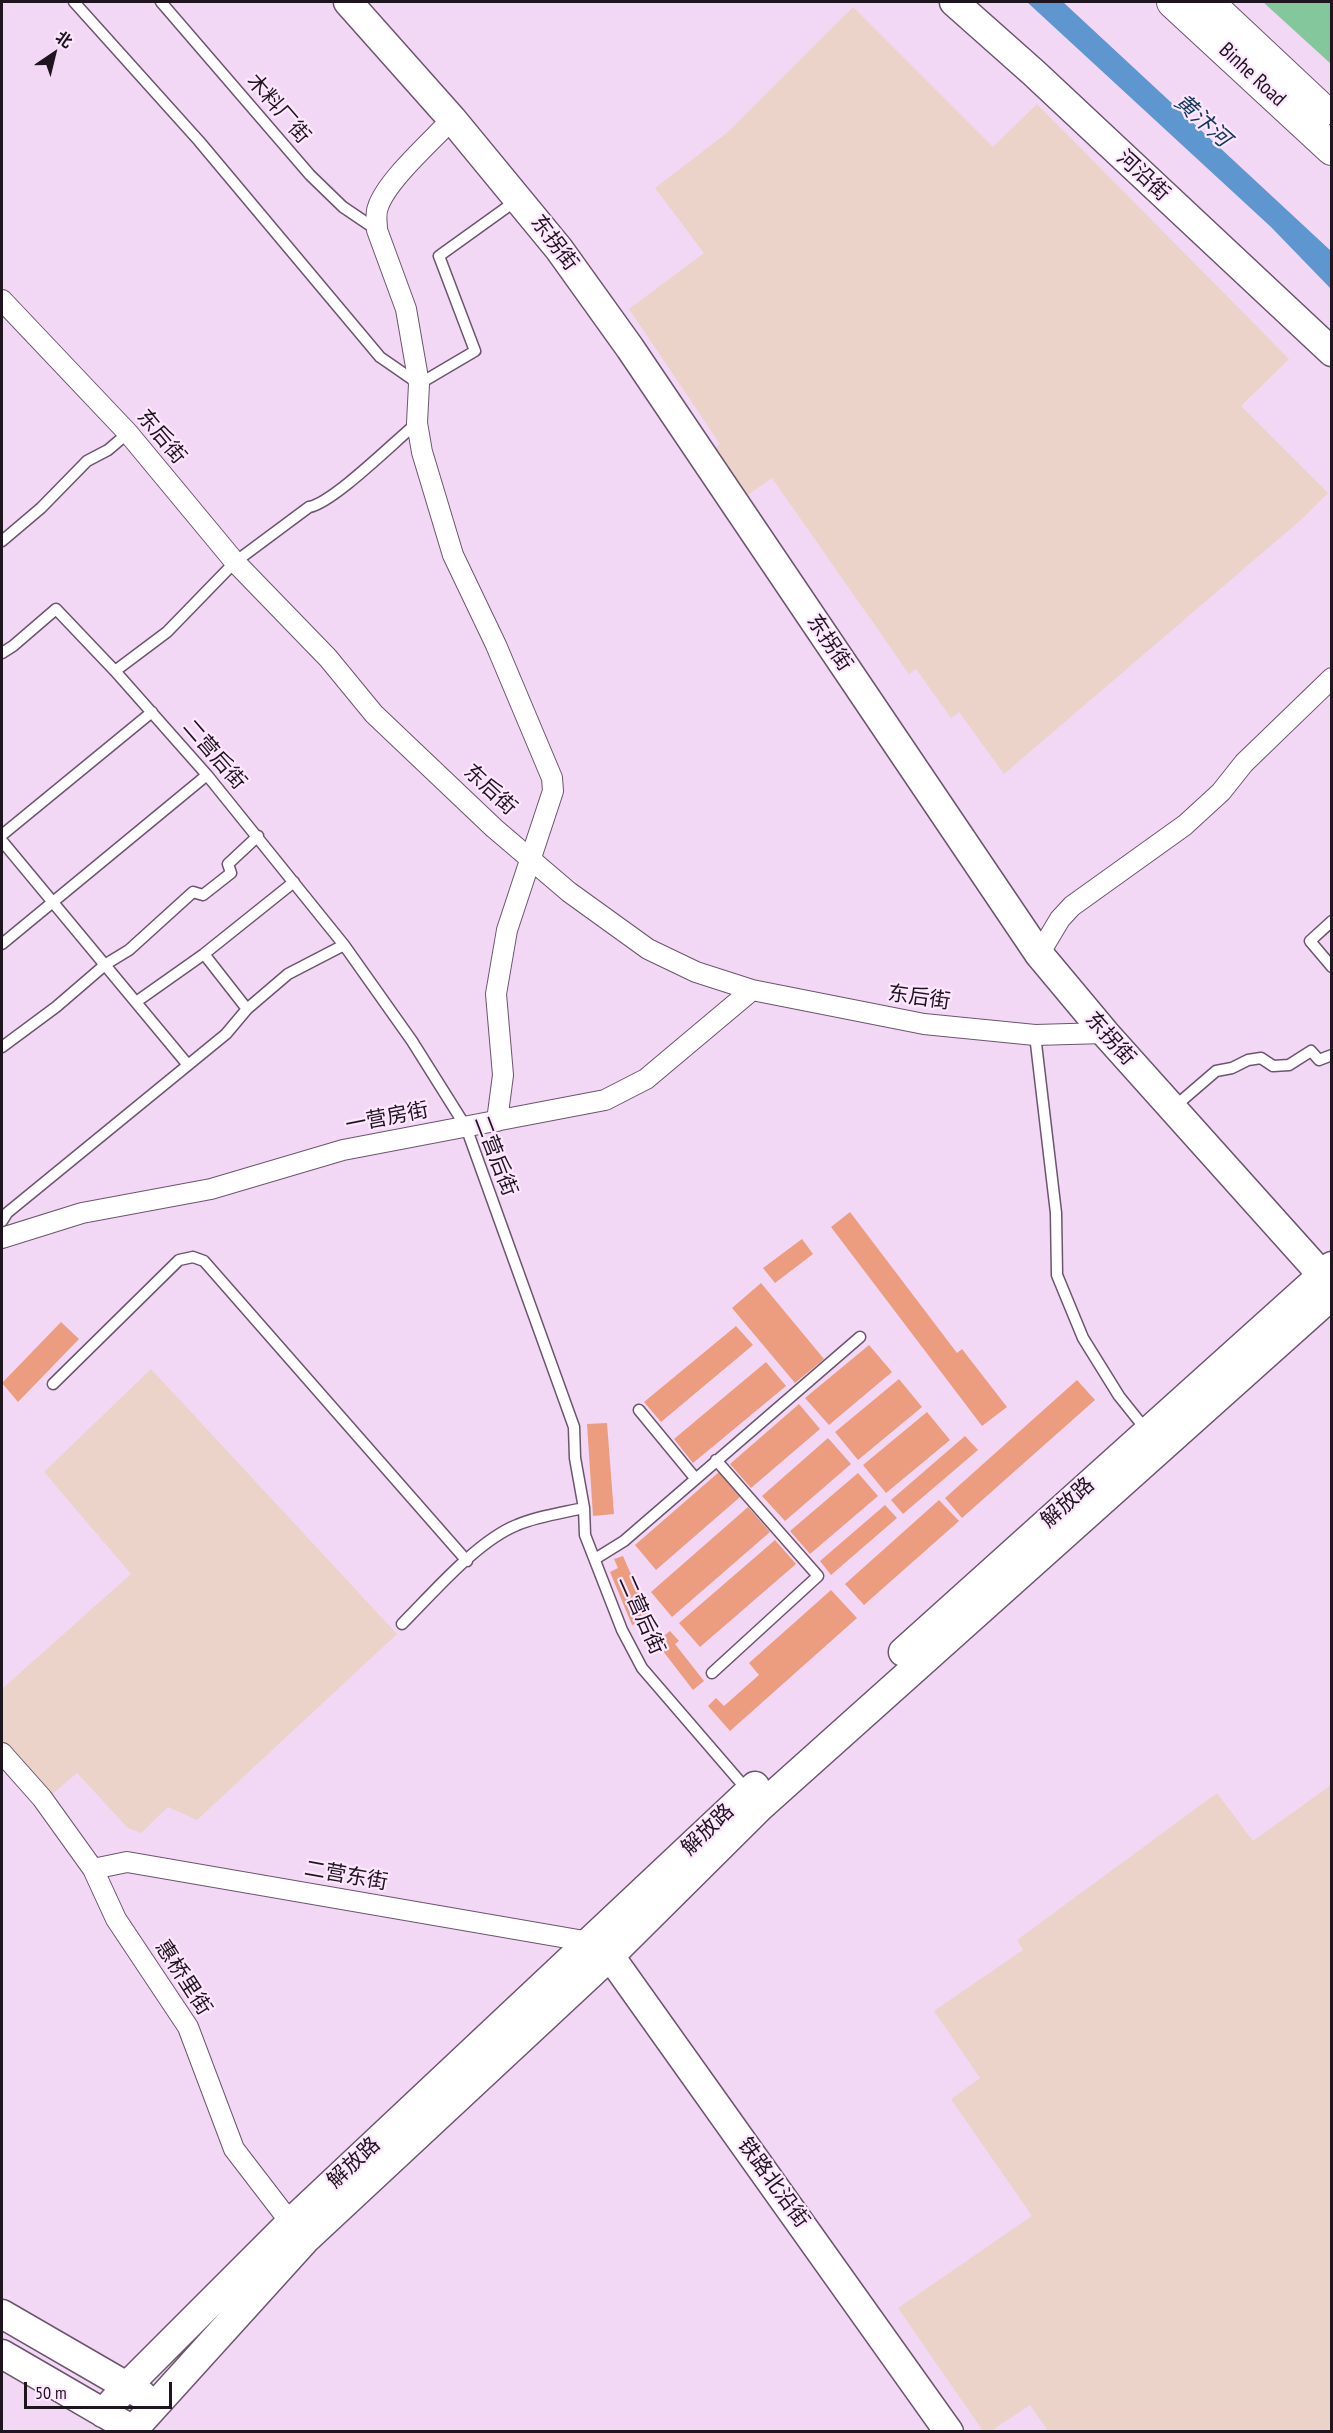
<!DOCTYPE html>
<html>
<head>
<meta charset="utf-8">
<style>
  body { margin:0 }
  #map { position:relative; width:1333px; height:2433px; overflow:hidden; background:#f2d8f4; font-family:"PT Sans Narrow","Noto Sans SC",sans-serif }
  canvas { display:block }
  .frame { position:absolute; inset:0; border:3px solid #1f151f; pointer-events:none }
  .north { position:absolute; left:24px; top:24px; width:60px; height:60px; -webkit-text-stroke:4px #fde7fe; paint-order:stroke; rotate:35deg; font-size:16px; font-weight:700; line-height:24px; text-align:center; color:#1f151f }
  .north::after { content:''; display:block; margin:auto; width:21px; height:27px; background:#1f151f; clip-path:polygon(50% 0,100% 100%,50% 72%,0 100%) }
  .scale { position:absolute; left:24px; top:2382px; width:148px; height:27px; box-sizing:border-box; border:3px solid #1f151f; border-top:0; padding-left:8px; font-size:18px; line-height:21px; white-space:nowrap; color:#1f151f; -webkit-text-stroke:4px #fde7fe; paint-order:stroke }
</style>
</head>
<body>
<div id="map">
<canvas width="1333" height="2433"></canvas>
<div class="frame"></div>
<div class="north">北</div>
<div class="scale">50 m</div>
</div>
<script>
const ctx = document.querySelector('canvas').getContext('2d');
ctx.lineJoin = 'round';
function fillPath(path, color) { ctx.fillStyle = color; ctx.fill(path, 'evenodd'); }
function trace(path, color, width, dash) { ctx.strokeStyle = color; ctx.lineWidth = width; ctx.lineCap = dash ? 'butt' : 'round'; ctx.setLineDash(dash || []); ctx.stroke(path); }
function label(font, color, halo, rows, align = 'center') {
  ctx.font = font + ' "PT Sans Narrow","Noto Sans SC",sans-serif'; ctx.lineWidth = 4.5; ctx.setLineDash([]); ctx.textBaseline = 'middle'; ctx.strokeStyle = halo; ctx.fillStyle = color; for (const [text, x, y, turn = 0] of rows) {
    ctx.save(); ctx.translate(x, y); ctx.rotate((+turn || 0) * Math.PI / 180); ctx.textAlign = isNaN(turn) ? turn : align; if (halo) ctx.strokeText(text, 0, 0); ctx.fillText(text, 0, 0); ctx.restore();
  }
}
fillPath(new Path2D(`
  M853 7 993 147 1037 104 1289 359 1241 406 1328 493 1303 518 1004 774 959 712 951 718 916 669 909 674 772 478 745 497 711 451 720 444 629 309 704 253 655 188 728 132Z
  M151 1369 397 1634 197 1820 168 1807 141 1833 128 1828 77 1773 50 1796 2 1740V1689L131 1574 44 1472Z
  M1331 1785V2431H1048L1030 2405 991 2431H983L898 2308 1032 2216 951 2099 980 2078 934 2011 1023 1950 1017 1940 1217 1793 1253 1841Z`), '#ebd3c9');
fillPath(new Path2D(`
  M1263 2H1331V64Z`), '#85c79c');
fillPath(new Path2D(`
  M1027 2H1063L1331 251V289L1271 227Z`), '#5e96cf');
fillPath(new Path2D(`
  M850 1212 957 1353 962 1349 1007 1407 982 1426 831 1227Z
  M802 1239 813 1254 775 1283 763 1268Z
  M761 1283 824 1359 795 1383 732 1308Z
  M61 1322 79 1339 18 1402 2 1383Z
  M736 1326 753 1345 661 1422 644 1402Z
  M869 1345 892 1372 829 1425 805 1398Z
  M766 1362 786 1386 693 1463 674 1439Z
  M899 1379 922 1407 858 1460 835 1432Z
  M1077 1380 1095 1400 962 1518 945 1498Z
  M799 1404 820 1429 751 1488 730 1464Z
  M927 1412 950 1440 886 1493 863 1465Z
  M607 1423 614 1514 593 1516 587 1424Z
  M965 1436 978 1450 903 1514 891 1500Z
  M828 1438 851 1464 785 1521 762 1496Z
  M719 1472 740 1497 656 1570 635 1545Z
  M858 1473 878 1496 810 1554 790 1531Z
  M939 1500 959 1521 864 1605 845 1584Z
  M885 1505 897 1518 831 1575 820 1561Z
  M748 1507 770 1532 672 1617 651 1592Z
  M775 1540 796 1564 700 1647 679 1623Z
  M623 1556 650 1618 632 1625 610 1572 618 1568 614 1559Z
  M831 1590 857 1618 730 1731 708 1706 716 1698 724 1706 759 1675 749 1663Z
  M670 1631 679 1641 675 1644 704 1681 693 1690 656 1642Z`), '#ec9d7f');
const lane = new Path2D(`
  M74 2 199 141 380 357 419 384 475 351 439 256 517 200
  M161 2 310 175 343 207 377 230
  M2 541 41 508 87 461 108 450 128 433
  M2 653 13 646 56 609 115 671 207 775 344 945 412 1041 466 1127 574 1427 575 1458 584 1508 585 1535 622 1630 642 1668 748 1791
  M115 671 167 632 235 562 309 507C333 503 395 441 417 423
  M2 835 152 712
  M2 841 188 1065
  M1332 921 1310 941 1332 967
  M2 944 207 775
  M204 954 247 1009
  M136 1002 204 954 294 882
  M1035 1035 1056 1213 1057 1275 1083 1338 1119 1396 1147 1431
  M2 1047 56 1007 106 964 129 950 193 892 203 895 231 873 228 864 258 836
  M1173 1108 1216 1071 1232 1068 1248 1060 1261 1058 1273 1066 1289 1065 1311 1051 1319 1060 1332 1055
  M2 1221 7 1213 226 1034 247 1009 288 974 344 945
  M53 1384 179 1260 193 1257 204 1261 467 1561
  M639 1410 695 1478
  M595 1559 624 1541 860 1337
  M402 1624C433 1593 477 1541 517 1525 538 1516 562 1513 584 1508
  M712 1673 818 1576 716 1460`);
const street = new Path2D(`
  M452 119C432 141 387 180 378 207 375 214 377 223 377 230L406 309 419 384 417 423 422 452 453 555 496 645 552 778 553 791 507 930 496 994 503 1075 497 1121
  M2 300 128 433 235 562 328 658 374 714 494 828 569 892 648 949 696 972 752 990 924 1024 1035 1035 1105 1033
  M1039 954 1060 919 1072 906 1185 825 1221 792 1244 763 1332 678
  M2 1238 82 1213 211 1189 343 1150 605 1100 646 1079 752 990
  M2 1753 42 1798 93 1869 116 1919 188 2027 234 2149 297 2231
  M93 1869 127 1862 590 1942`);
const secondary = new Path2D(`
  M348 2 452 119 559 249 630 348 1039 954 1105 1033 1322 1275
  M954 2 1034 73 1332 352
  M903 1652 1332 1266
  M595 1944 610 1956 949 2432
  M2 2314 142 2395
  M2 2354 133 2430 305 2240 610 1956 760 1807 1332 1295
  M103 2413 127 2386 290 2223 755 1786`);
const primary = new Path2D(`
  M1173 2 1332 149
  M1207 2 1322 110`);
trace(lane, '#6c556e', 13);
trace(street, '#6c556e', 22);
trace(secondary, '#6c556e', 31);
trace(primary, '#6c556e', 34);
trace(lane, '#fff', 10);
trace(street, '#fff', 20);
trace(secondary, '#fff', 28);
trace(primary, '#fff', 32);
label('21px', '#1f151f', '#fde7fe', [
  ["Binhe Road",1252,75,43],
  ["木料厂街",278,109,49],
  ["河沿街",1143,176,43],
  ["东拐街",554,243,53],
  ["东后街",161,437,50],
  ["东拐街",829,643,56],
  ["二营后街",214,755,49],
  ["东后街",490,790,43],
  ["东后街",919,998,8],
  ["东拐街",1110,1039,48],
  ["一营房街",387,1118,-11],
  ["二营后街",495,1156,69],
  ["解放路",1068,1503,-42],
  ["二营后街",641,1615,66],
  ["解放路",708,1830,-44],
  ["二营东街",346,1876,10],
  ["惠桥里街",183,1978,57],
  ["解放路",354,2163,-43],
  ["铁路北沿街",773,2183,54]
]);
label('italic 22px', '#0f385d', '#fde7fe', [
  ["黄汴河",1202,121,42]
]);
</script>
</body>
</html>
